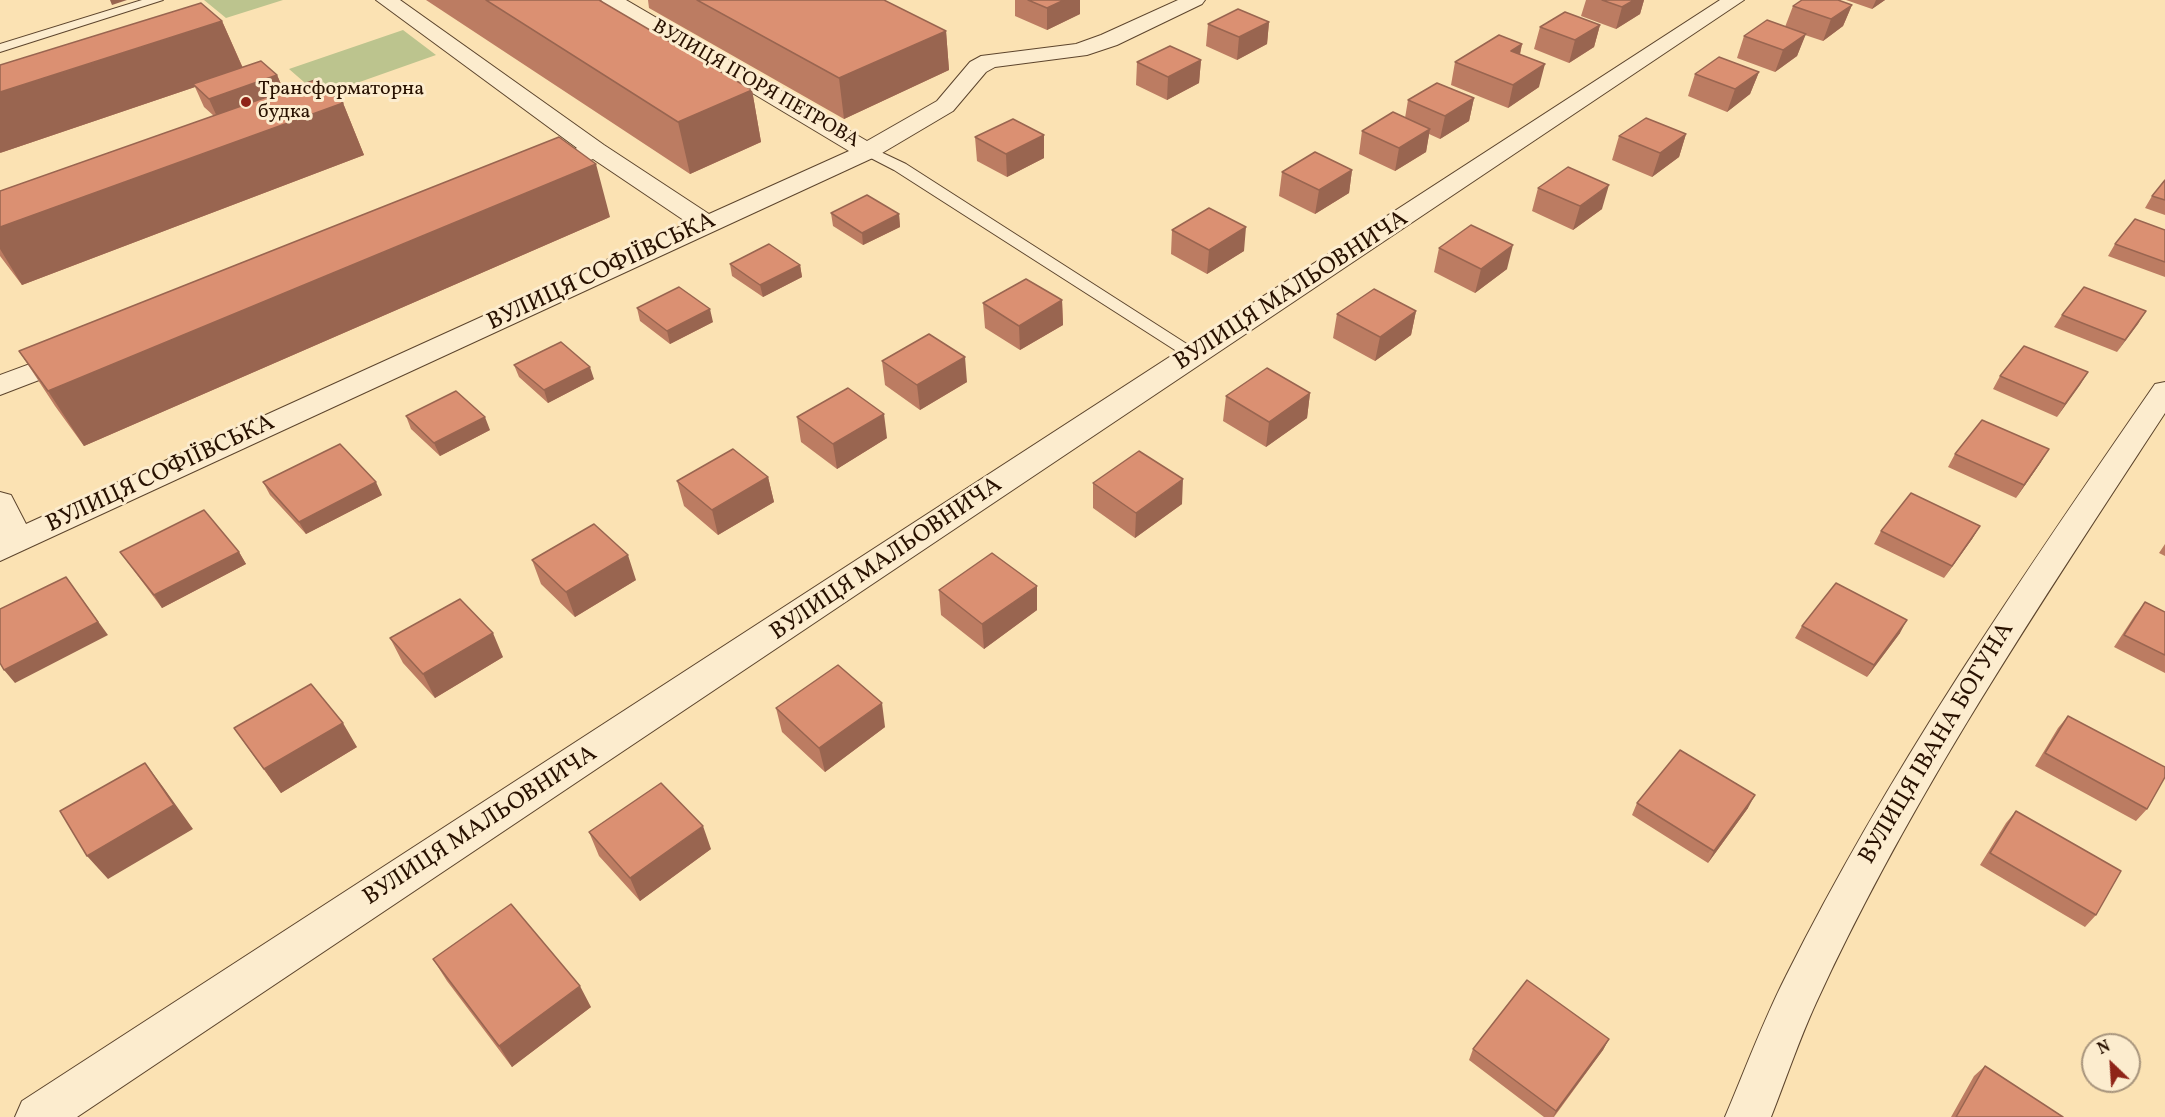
<!DOCTYPE html>
<html>
<head>
<meta charset="utf-8">
<style>
  body { margin:0 }
  #map { position:relative; width:2165px; height:1117px; overflow:hidden; background:#fbe2b3; font-family:Vollkorn,serif }
  canvas { display:block }
  .north { position:absolute; left:2081px; top:1033px; width:60px; height:60px; box-sizing:border-box; background:#fcecce; border:2px solid #a7947c; border-radius:50%; rotate:335deg; font-size:16px; font-weight:700; line-height:24px; text-align:center; color:#281100 }
  .north::after { content:''; display:block; margin:auto; width:21px; height:27px; background:#8f2418; clip-path:polygon(50% 0,100% 100%,50% 72%,0 100%) }
</style>
</head>
<body>
<div id="map">
<canvas width="2165" height="1117"></canvas>
<div class="north">N</div>
</div>
<script>
const ctx = document.querySelector('canvas').getContext('2d');
ctx.lineJoin = 'round';
function fillPath(path, color) { ctx.fillStyle = color; ctx.fill(path, 'evenodd'); }
function trace(path, color, width, dash) { ctx.strokeStyle = color; ctx.lineWidth = width; ctx.lineCap = dash ? 'butt' : 'round'; ctx.setLineDash(dash || []); ctx.stroke(path); }
function label(font, color, halo, rows, align = 'center') {
  ctx.font = font + ' Vollkorn,serif'; ctx.lineWidth = 6; ctx.setLineDash([]); ctx.textBaseline = 'middle'; ctx.strokeStyle = halo; ctx.fillStyle = color; for (const [text, x, y, turn = 0] of rows) {
    ctx.save(); ctx.translate(x, y); ctx.rotate((+turn || 0) * Math.PI / 180); ctx.textAlign = isNaN(turn) ? turn : align; if (halo) ctx.strokeText(text, 0, 0); ctx.fillText(text, 0, 0); ctx.restore();
  }
}
fillPath(new Path2D(`
  M204 0H283L226 18Z
  M403 30 436 55 320 96 289 69Z`), '#bcc48e');
const service = new Path2D(`
  M142 0H163L0 52V44Z
  M868 146 906 164 1204 355 1195 361 1189 359 894 170 863 154 860 151 863 148Z`);
const minor = new Path2D(`
  M376 0H400L604 145 709 214 849 151 604 4 601 0H626L867 141 937 101 970 62 981 56 1076 44 1101 35 1178 0H1205L1202 4 1117 45 1087 55 995 67 986 72 953 111 877 156 0 561V492L11 495 26 524 688 223 593 159C575 166 552 181 533 176L530 171 533 166 577 148Z
  M1720 0H1744L77 1117H15L22 1101Z
  M76 347 86 350 90 356 86 362 0 395V375Z
  M2165 382V413C2040 604 1911 796 1816 1003 1799 1040 1786 1079 1771 1117H1725C1745 1070 1763 1021 1786 976 1890 768 2023 575 2155 384Z`);
trace(service, '#5d452d', 2);
trace(minor, '#5d452d', 2);
fillPath(service, '#fcecce');
fillPath(minor, '#fcecce');
fillPath(new Path2D(`
  M426 0H599L752 90 761 142 690 174Z
  M648 0H884L946 31 949 70 844 119 649 8Z
  M1015 0H1080V14L1047 30 1015 16Z
  M1586 0H1644L1640 14 1616 29 1581 16Z
  M1846 0H1885L1872 9Z
  M1852 5 1843 26 1823 41 1805 35 1797 56 1775 72 1737 58 1744 36 1785 27 1793 6Z
  M222 21 243 68 277 75 284 91 343 103 364 155 22 285 0 256V191L214 116 204 107 195 87 0 153Z
  M1269 22 1267 44 1237 60 1206 46 1208 24Z
  M1600 25 1594 47 1569 63 1534 49 1540 27Z
  M1522 44 1520 55 1539 87 1508 108 1451 85 1455 62Z
  M1201 60 1199 83 1167 100 1136 85 1137 62Z
  M1759 72 1750 94 1727 112 1688 96 1695 74Z
  M1474 98 1469 121 1440 139 1429 134 1426 152 1395 171 1359 154 1362 131 1405 118 1408 100Z
  M1686 134 1679 157 1652 177 1612 160 1619 136Z
  M1044 135V158L1007 177 977 161 975 137Z
  M1352 170 1349 193 1315 214 1279 196 1282 172Z
  M2165 180V215L2145 208 2152 196Z
  M1538 188 1602 209 1573 230 1532 211Z
  M831 213 899 214 900 227 863 245 833 226Z
  M610 217 84 446 55 406 19 351Z
  M1172 230 1244 251 1207 274 1171 254Z
  M2165 230V277L2108 256 2115 244Z
  M1439 248 1507 269 1475 293 1434 272Z
  M730 264 800 265 802 277 763 297 732 276Z
  M1062 300 1063 325 1020 350 985 328 983 303Z
  M637 308 713 322 670 344 640 321Z
  M1416 311 1411 335 1375 361 1333 338 1337 314Z
  M2146 311 2117 352 2054 327 2062 315Z
  M882 361 967 382 920 410 885 385Z
  M514 365 594 379 548 403 519 377Z
  M2088 372 2057 417 1993 389 2000 376Z
  M1310 393 1307 418 1266 447 1223 421 1226 396Z
  M406 416 490 430 440 456 411 429Z
  M797 417 887 438 837 469 801 442Z
  M1955 454 2041 462 2016 498 1948 467Z
  M768 477 774 502 718 535 684 506 677 481Z
  M263 482 382 495 306 534 270 495Z
  M1093 483 1182 504 1135 538 1093 508Z
  M1980 526 1972 539 1944 578 1874 544 1881 531Z
  M2165 544V556L2159 553Z
  M120 552H239L246 564 162 608Z
  M532 560 636 580 575 617 541 584Z
  M939 590 1037 610 984 649 941 615Z
  M2145 602 2165 612V673L2114 647 2135 615Z
  M1802 626 1900 633 1867 677 1795 638Z
  M390 638 503 657 435 698 403 663Z
  M776 708 885 727 825 772 782 732Z
  M2068 716 2147 809 2136 821 2035 766 2058 728Z
  M234 728 357 747 281 793 251 752Z
  M1637 803 1748 808 1708 863 1632 815Z
  M2016 811 2096 915 2085 927 1980 865 2006 823Z
  M589 832 711 849 640 901 599 856Z
  M433 959 591 1007 512 1067 447 981Z
  M1609 1039 1603 1050 1554 1117H1544L1469 1060 1473 1049Z
  M1985 1066 2063 1117H1951L1974 1076Z`), '#bc7c62');
fillPath(new Path2D(`
  M110 0H127L112 5Z
  M1064 0H1080V14L1047 30V8Z
  M1634 0H1644L1640 14 1616 29 1622 7Z
  M1876 0H1885L1872 9Z
  M1852 5 1843 26 1823 41 1831 19Z
  M222 21 244 71 193 84 195 87 0 153V92Z
  M1269 22 1267 44 1237 60 1239 37Z
  M1600 25 1594 47 1569 63 1575 40Z
  M946 31 949 70 844 119 839 78Z
  M1806 34 1797 56 1775 72 1783 50Z
  M1522 44 1517 66 1511 51Z
  M1201 60 1199 83 1167 100 1168 77Z
  M1545 64 1539 87 1508 108 1513 85Z
  M1759 72 1750 94 1727 112 1735 89Z
  M277 75 287 98 219 121 209 99Z
  M752 90 761 142 690 174 678 122Z
  M1474 98 1469 121 1440 139 1445 116Z
  M343 103 364 155 22 285 0 249V227Z
  M1430 129 1426 152 1395 171 1399 148Z
  M1686 134 1679 157 1652 177 1660 153Z
  M1044 135V158L1007 177 1006 154Z
  M596 164 610 217 84 446 48 391Z
  M1352 170 1349 193 1315 214 1319 190Z
  M1609 185 1602 209 1573 230 1580 206Z
  M899 214 900 227 863 245 862 233Z
  M1246 227 1244 251 1207 274 1209 250Z
  M1513 245 1507 269 1475 293 1481 269Z
  M800 265 802 277 763 297 760 285Z
  M1062 300 1063 325 1020 350 1019 326Z
  M710 309 713 322 670 344 667 331Z
  M1416 311 1411 335 1375 361 1380 337Z
  M2146 311 2138 324 2117 352 2125 340Z
  M965 357 967 382 920 410 917 385Z
  M590 367 594 379 548 403 544 390Z
  M2088 372 2080 385 2057 417 2065 404Z
  M1310 393 1307 418 1266 447 1269 422Z
  M884 414 887 438 837 469 833 444Z
  M485 417 490 430 440 456 434 443Z
  M2049 449 2041 462 2016 498 2024 485Z
  M768 477 774 502 718 535 712 510Z
  M1183 479 1182 504 1135 538 1136 513Z
  M376 482 382 495 306 534 299 522Z
  M1980 526 1972 539 1944 578 1952 566Z
  M239 552 246 564 162 608 154 595Z
  M628 555 636 580 575 617 566 592Z
  M66 577 108 635 15 683 4 670Z
  M1037 586V610L984 649 982 624Z
  M1907 620 1900 633 1867 677 1874 665Z
  M493 633 503 657 435 698 423 674Z
  M882 703 885 727 825 772 819 748Z
  M343 723 357 747 281 793 264 769Z
  M145 763 163 787 193 829 108 879 87 856Z
  M1755 795 1748 808 1708 863 1714 851Z
  M703 826 711 849 640 901 630 878Z
  M580 986 591 1007 512 1067 499 1046Z
  M1609 1039 1603 1050 1553 1117 1556 1111Z`), '#996550');
const building = new Path2D(`
  M486 0H599L752 90 678 122Z
  M697 0H884L946 31 839 78Z
  M1028 0H1064L1047 8Z
  M1602 0H1634L1622 7Z
  M1802 0H1838L1852 5 1831 19 1793 6Z
  M201 3 222 21 0 92V65Z
  M1238 9 1269 22 1239 37 1208 24Z
  M1565 12 1600 25 1575 40 1540 27Z
  M1767 20 1806 34 1783 50 1744 36Z
  M1499 35 1522 44 1511 51 1545 64 1513 85 1455 62Z
  M1170 46 1201 60 1168 77 1137 62Z
  M1719 57 1759 72 1735 89 1695 74Z
  M261 61 277 75 209 99 193 84Z
  M315 80 343 103 0 227V191Z
  M1437 83 1474 98 1445 116 1408 100Z
  M1393 112 1430 129 1399 148 1362 131Z
  M1646 118 1686 134 1660 153 1619 136Z
  M1013 119 1044 135 1006 154 975 137Z
  M559 137 596 164 48 391 19 351Z
  M1315 152 1352 170 1319 190 1282 172Z
  M1568 167 1609 185 1580 206 1538 188Z
  M2165 180V200L2152 196Z
  M867 195 899 214 862 233 831 213Z
  M1209 208 1246 227 1209 250 1172 230Z
  M2135 219 2165 230V262L2115 244Z
  M1471 225 1513 245 1481 269 1439 248Z
  M769 244 800 265 760 285 730 264Z
  M1026 279 1062 300 1019 326 983 303Z
  M679 287 710 309 667 331 637 308Z
  M2084 287 2146 311 2125 340 2062 315Z
  M1374 289 1416 311 1380 337 1337 314Z
  M929 334 965 357 917 385 882 361Z
  M561 342 590 367 544 390 514 365Z
  M2024 346 2088 372 2065 404 2000 376Z
  M1267 368 1310 393 1269 422 1226 396Z
  M848 388 884 414 833 444 797 417Z
  M456 391 485 417 434 443 406 416Z
  M1982 420 2049 449 2024 485 1955 454Z
  M340 444 376 482 299 522 263 482Z
  M733 449 768 477 712 510 677 481Z
  M1139 451 1183 479 1136 513 1093 483Z
  M1911 493 1980 526 1952 566 1881 531Z
  M204 510 239 552 154 595 120 552Z
  M594 524 628 555 566 592 532 560Z
  M992 553 1037 586 982 624 939 590Z
  M66 577 98 622 4 670 0 663V609Z
  M1836 583 1907 620 1874 665 1802 626Z
  M460 599 493 633 423 674 390 638Z
  M2145 602 2165 612V655L2124 635Z
  M838 665 882 703 819 748 776 708Z
  M311 684 343 723 264 769 234 728Z
  M2068 716 2165 767V777L2147 809 2045 753Z
  M1680 750 1755 795 1714 851 1637 803Z
  M145 763 174 805 87 856 60 811Z
  M661 783 703 826 630 878 589 832Z
  M2016 811 2121 871 2096 915 1990 853Z
  M511 904 580 986 499 1046 433 959Z
  M1527 980 1609 1039 1556 1111 1473 1049Z
  M1985 1066 2063 1117H1956Z`);
fillPath(building, '#db9072');
trace(building, '#996550', 1.5);
for (const [x, y, r, color] of [
  [246,102,6,"#8f2418"]
]) { const dot = new Path2D(); dot.arc(x, y, r, 0, 2 * Math.PI); ctx.fillStyle = color; ctx.fill(dot); trace(dot, '#fcecce', 2); }
label('20px', '#281100', '#fcecce', [
  ["ВУЛИЦЯ ІГОРЯ ПЕТРОВА",755,85,30]
]);
label('20px', '#281100', '#fcecce', [
  ["Трансформаторна",258,90],
  ["будка",258,113]
], 'left');
label('24px', '#281100', '#fcecce', [
  ["ВУЛИЦЯ СОФІЇВСЬКА",602,273,-25],
  ["ВУЛИЦЯ МАЛЬОВНИЧА",1292,292,-33],
  ["ВУЛИЦЯ СОФІЇВСЬКА",161,475,-25],
  ["ВУЛИЦЯ МАЛЬОВНИЧА",887,560,-34],
  ["ВУЛИЦЯ ІВАНА БОГУНА",1938,744,-59],
  ["ВУЛИЦЯ МАЛЬОВНИЧА",481,827,-33]
]);
</script>
</body>
</html>
